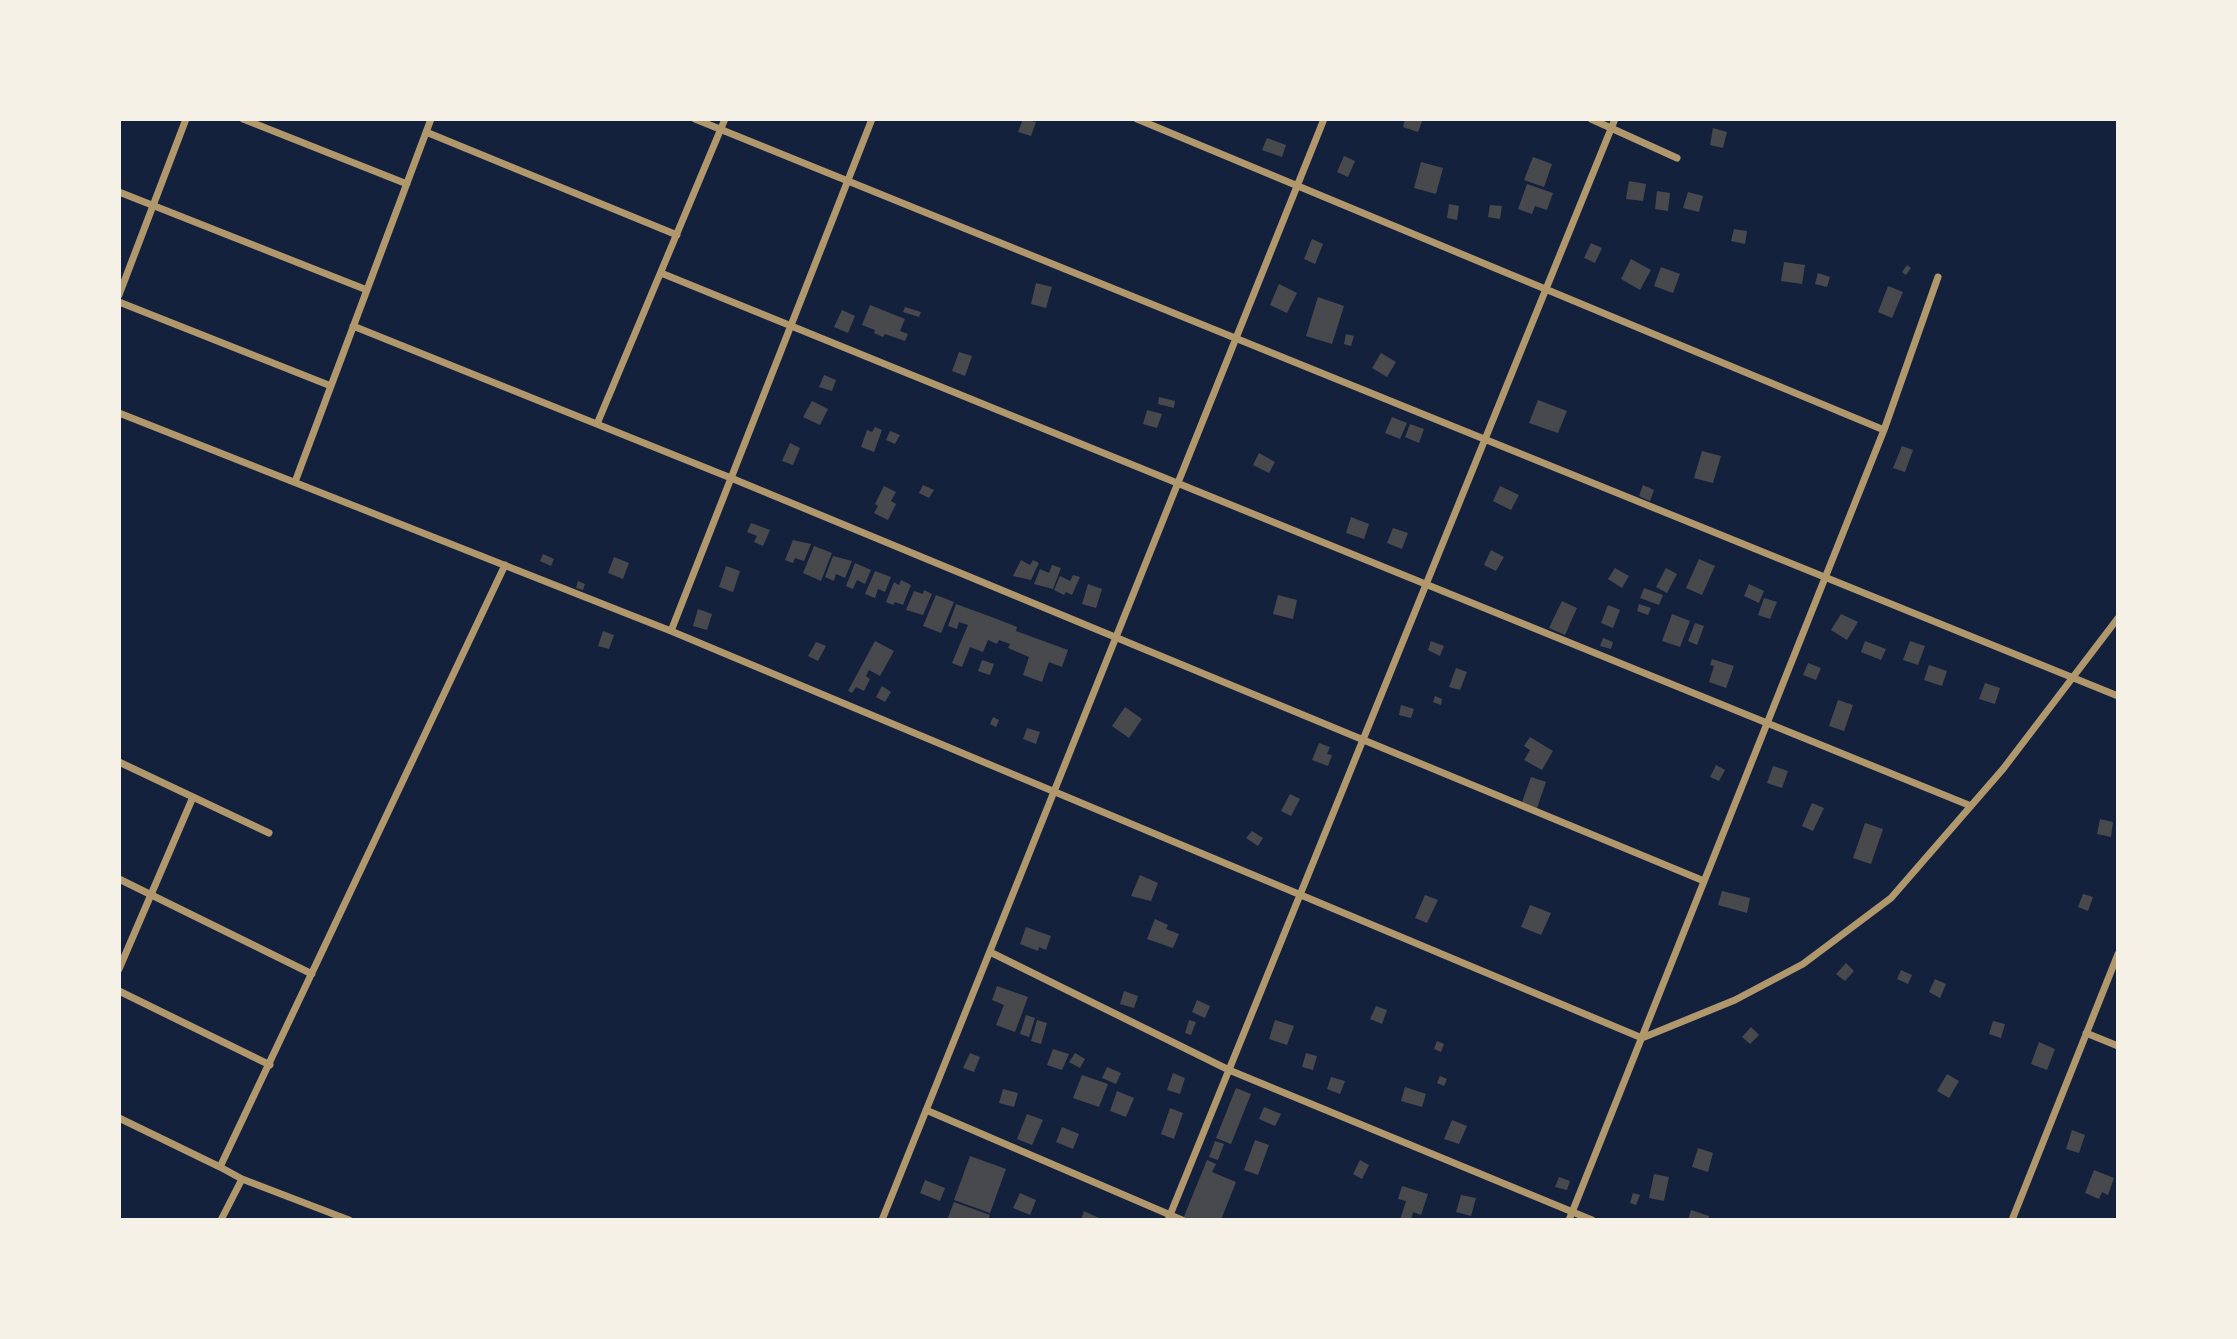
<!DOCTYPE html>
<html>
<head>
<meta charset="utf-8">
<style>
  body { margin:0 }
  #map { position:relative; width:2237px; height:1339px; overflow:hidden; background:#14213d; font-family:Overpass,sans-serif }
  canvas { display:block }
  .frame { position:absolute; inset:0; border:121px solid #f6f1e7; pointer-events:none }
</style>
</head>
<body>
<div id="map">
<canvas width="2237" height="1339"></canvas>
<div class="frame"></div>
</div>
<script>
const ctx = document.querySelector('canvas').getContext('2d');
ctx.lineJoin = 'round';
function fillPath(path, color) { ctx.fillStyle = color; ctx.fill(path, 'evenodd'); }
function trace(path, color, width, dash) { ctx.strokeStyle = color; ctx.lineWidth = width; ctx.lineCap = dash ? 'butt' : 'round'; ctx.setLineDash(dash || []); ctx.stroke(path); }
fillPath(new Path2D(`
  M1023 119 1036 122 1031 136 1018 132Z
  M1405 119H1423L1418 132 1403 127Z
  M1713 128 1727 132 1723 148 1710 145Z
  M1267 138 1286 145 1282 157 1262 150Z
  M1344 156 1355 161 1348 177 1337 172Z
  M1533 157 1552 164 1544 187 1524 180Z
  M1421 162 1443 168 1436 194 1414 188Z
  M1629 181 1646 184 1643 201 1626 199Z
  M1527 184 1553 193 1547 210 1535 206 1532 214 1518 209Z
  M1657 191 1670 193 1668 211 1655 209Z
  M1688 192 1703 196 1699 212 1683 208Z
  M1449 204 1459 206 1457 220 1447 218Z
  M1490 205 1502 206 1500 219 1488 217Z
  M1734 229 1747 231 1745 244 1731 241Z
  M1312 239 1323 244 1315 264 1304 259Z
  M1591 243 1602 248 1595 263 1584 258Z
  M1631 259 1651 270 1640 290 1621 279Z
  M1784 262 1805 265 1802 284 1781 281Z
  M1907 265 1911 268 1906 275 1902 272Z
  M1661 267 1680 274 1673 293 1654 286Z
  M1818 273 1830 277 1827 287 1815 284Z
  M1036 283 1052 287 1046 308 1031 304Z
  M1279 284 1297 293 1287 313 1270 305Z
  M1888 286 1903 292 1892 318 1878 312Z
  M1318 297 1344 306 1332 344 1306 336Z
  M870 305 905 319 900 331 908 334 905 341 885 334 883 337 874 333 875 330 862 325Z
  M905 307 921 312 919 317 903 312Z
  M842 310 855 316 848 333 834 327Z
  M1346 334 1354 336 1351 346 1344 344Z
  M959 352 972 356 965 376 952 371Z
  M1381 353 1396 362 1387 377 1372 368Z
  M824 375 836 380 832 391 819 387Z
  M1159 397 1175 401 1174 408 1158 404Z
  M1538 400 1567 411 1558 433 1529 423Z
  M812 401 828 409 820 425 803 417Z
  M1147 410 1162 414 1157 428 1143 424Z
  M1392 417 1407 423 1400 439 1385 433Z
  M1410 424 1424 429 1419 443 1405 437Z
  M875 427 882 430 874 452 861 447 867 430 872 432Z
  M890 431 900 435 895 444 886 440Z
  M790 443 800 448 793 465 782 461Z
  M1902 446 1913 450 1905 472 1893 468Z
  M1702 451 1721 456 1713 483 1694 478Z
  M1259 453 1275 462 1269 473 1253 465Z
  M923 485 934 490 929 498 919 493Z
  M1643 485 1654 490 1650 501 1639 496Z
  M884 486 896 492 891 501 896 504 888 520 874 513 878 506 875 504Z
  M1500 486 1519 495 1511 510 1493 501Z
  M1351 517 1369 524 1364 539 1346 533Z
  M751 523 770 530 763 546 754 542 757 536 747 532Z
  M1393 528 1408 533 1402 549 1387 543Z
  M793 540 811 544 804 561 795 558 793 563 785 560Z
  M814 546 832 553 821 581 803 573Z
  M1491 550 1504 557 1496 571 1484 565Z
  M543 554 554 559 551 566 540 561Z
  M833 556 852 561 845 578 836 574 834 581 825 577Z
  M614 557 629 563 623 579 608 573Z
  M1699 559 1715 566 1702 595 1686 588Z
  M1021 560 1030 565 1033 560 1039 563 1031 580 1013 576Z
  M855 563 871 570 865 584 857 580 853 589 846 586Z
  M1052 565 1061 568 1053 589 1034 584 1040 569 1049 573Z
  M726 566 740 571 733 592 719 587Z
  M1615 568 1629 576 1622 588 1608 579Z
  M1666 568 1677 574 1667 593 1656 587Z
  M875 571 891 577 885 592 878 589 875 598 865 594Z
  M1073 575 1080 577 1072 595 1066 592 1064 595 1054 590 1060 576 1070 581Z
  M901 580 911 585 903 605 895 602 893 605 886 602 894 582 899 585Z
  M578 581 585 584 583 590 576 588Z
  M1088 584 1102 589 1096 608 1082 604Z
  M1749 584 1764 591 1759 603 1744 596Z
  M1644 588 1663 595 1659 605 1640 598Z
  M924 590 932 594 923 615 906 610 914 591 923 594Z
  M936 595 954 602 941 633 923 626Z
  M1278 595 1297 600 1293 619 1273 614Z
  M1764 598 1777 602 1770 619 1758 615Z
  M1562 601 1577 608 1565 635 1549 628Z
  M956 604 997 619 1017 627 1016 631 1068 650 1062 667 1049 662 1042 682 1023 675 1029 657 1008 648 1010 644 999 640 997 644 988 640 983 652 970 647 962 667 952 663 968 625 959 622 957 629 948 626Z
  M1639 604 1651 608 1648 615 1637 611Z
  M1608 605 1620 610 1613 628 1601 623Z
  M698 609 712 614 707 630 693 626Z
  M1672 614 1690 621 1680 647 1662 641Z
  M1841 614 1858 622 1847 640 1831 630Z
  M1695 623 1704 626 1697 645 1688 641Z
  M603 631 614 635 609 649 598 646Z
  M1603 638 1613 642 1611 649 1600 646Z
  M875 641 894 651 880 676 869 670 866 676 870 679 864 691 856 687 852 693 848 691Z
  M1431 641 1444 646 1440 656 1428 650Z
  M1865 641 1886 649 1881 660 1861 652Z
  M1910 641 1925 646 1918 665 1903 660Z
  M816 642 826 646 818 661 808 656Z
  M1712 659 1734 666 1726 688 1709 682 1714 666 1710 665Z
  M982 660 994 664 990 675 978 671Z
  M1808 663 1821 668 1816 680 1803 675Z
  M1929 665 1947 671 1942 686 1924 680Z
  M1456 668 1467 672 1460 690 1449 687Z
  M1985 683 2000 688 1995 704 1979 699Z
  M882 686 891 692 885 702 876 697Z
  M1435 696 1442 699 1441 705 1433 702Z
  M1838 700 1853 705 1844 731 1829 726Z
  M1401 705 1414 709 1411 718 1399 715Z
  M1125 707 1142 719 1129 738 1112 726Z
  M993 717 999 720 996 727 990 724Z
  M1027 728 1040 732 1036 744 1023 739Z
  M1530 737 1553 751 1542 770 1524 760 1530 750 1524 746Z
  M1319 743 1330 747 1327 754 1332 755 1328 766 1312 760Z
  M1716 765 1725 770 1719 781 1710 777Z
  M1773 766 1788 771 1782 788 1767 783Z
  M1531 777 1546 782 1537 808 1522 802Z
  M1290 794 1300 799 1291 816 1281 811Z
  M1812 803 1824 808 1813 831 1802 826Z
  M2100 819 2113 822 2111 837 2097 834Z
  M1865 823 1883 829 1871 864 1853 858Z
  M1252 831 1263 838 1258 846 1246 838Z
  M1140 875 1158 883 1151 901 1131 896Z
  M1722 891 1750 898 1747 913 1718 905Z
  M2083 894 2093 897 2088 911 2078 907Z
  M1425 895 1438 900 1427 923 1415 918Z
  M1530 905 1551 913 1541 935 1521 927Z
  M1155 919 1168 925 1166 929 1179 934 1173 948 1147 939Z
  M1026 927 1051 936 1046 950 1039 947 1038 951 1020 944Z
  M1846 963 1854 971 1845 981 1836 974Z
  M1901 970 1912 975 1908 984 1897 979Z
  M1935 979 1946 984 1940 998 1929 992Z
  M997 986 1028 997 1015 1032 996 1025 1004 1005 992 1000Z
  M1124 991 1138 996 1134 1008 1120 1004Z
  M1197 1000 1210 1006 1205 1018 1192 1012Z
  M1376 1006 1387 1010 1382 1024 1370 1019Z
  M1026 1015 1035 1018 1029 1037 1020 1034Z
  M1037 1020 1047 1023 1041 1044 1031 1041Z
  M1189 1020 1196 1022 1191 1035 1185 1033Z
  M1275 1020 1294 1026 1287 1045 1269 1039Z
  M1993 1021 2005 1024 2001 1038 1989 1034Z
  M1751 1027 1759 1035 1750 1044 1742 1037Z
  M1437 1041 1444 1044 1441 1052 1434 1049Z
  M2039 1042 2055 1049 2047 1070 2031 1064Z
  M1053 1049 1069 1054 1062 1070 1047 1065Z
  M970 1053 980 1057 974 1072 963 1068Z
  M1075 1053 1085 1059 1080 1068 1069 1062Z
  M1306 1053 1317 1056 1313 1070 1302 1067Z
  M1107 1067 1121 1073 1116 1084 1102 1078Z
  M1173 1073 1185 1078 1180 1094 1167 1090Z
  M1947 1074 1959 1081 1949 1098 1937 1091Z
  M1082 1075 1108 1084 1099 1107 1073 1098Z
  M1440 1076 1447 1079 1444 1086 1437 1083Z
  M1331 1077 1345 1081 1340 1094 1327 1089Z
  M1405 1087 1426 1094 1422 1107 1401 1101Z
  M1236 1088 1251 1094 1231 1144 1216 1138Z
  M1003 1089 1018 1093 1014 1107 999 1103Z
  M1117 1091 1134 1098 1126 1117 1110 1111Z
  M1264 1107 1281 1114 1275 1126 1259 1119Z
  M1170 1108 1183 1113 1174 1139 1161 1134Z
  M1027 1114 1043 1120 1032 1145 1017 1139Z
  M1452 1120 1467 1126 1459 1144 1444 1139Z
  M1062 1127 1079 1134 1073 1149 1056 1142Z
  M2072 1130 2085 1135 2079 1153 2066 1149Z
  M1255 1140 1269 1145 1258 1175 1244 1170Z
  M1215 1141 1224 1144 1218 1160 1209 1157Z
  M1698 1148 1713 1153 1708 1172 1692 1167Z
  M970 1156 1006 1169 990 1213 954 1200Z
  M1207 1160 1216 1164 1212 1172 1236 1182 1221 1220H1185L1183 1219Z
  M1360 1160 1369 1165 1362 1179 1353 1174Z
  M2094 1170 2114 1178 2108 1195 2102 1192 2099 1199 2085 1193Z
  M1654 1174 1669 1177 1664 1201 1649 1198Z
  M1559 1177 1570 1181 1567 1190 1555 1187Z
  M925 1180 945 1188 940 1201 920 1193Z
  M1402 1186 1428 1194 1421 1215 1413 1212 1411 1220H1400L1406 1201 1398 1199Z
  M1020 1193 1036 1200 1030 1215 1013 1208Z
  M1633 1193 1640 1195 1636 1205 1630 1203Z
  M1461 1195 1476 1198 1471 1216 1456 1212Z
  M954 1202 990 1215 988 1220H947Z
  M1691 1210 1709 1216 1708 1220H1688Z
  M1084 1211 1099 1218 1098 1220H1081Z`), '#48494c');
trace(new Path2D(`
  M243 119 407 184
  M695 119 2118 696
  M1137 119 1884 430
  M1591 119 1677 158
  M426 132 677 235
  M119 192 367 290
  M661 273 1971 806
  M119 295 186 119
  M119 302 331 386
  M353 326 731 478 1704 881
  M119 413 671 631 1642 1038 1735 1000 1803 964 1891 898 2003 769 2118 618
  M597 424 725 119
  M295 482 431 119
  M671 631 872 119
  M119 762 269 833
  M119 879 312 974
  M990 952 1229 1070 1592 1220
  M119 969 193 797
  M119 991 270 1065
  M2086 1033 2118 1046
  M926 1110 1182 1220
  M119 1118 220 1167 505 565
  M220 1167 242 1179
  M221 1220 242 1179 349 1220
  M882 1220 1324 119
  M1168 1220 1615 119
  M1569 1220 1884 430 1938 277
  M2012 1220 2118 954`), '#b1986c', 7);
</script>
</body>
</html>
